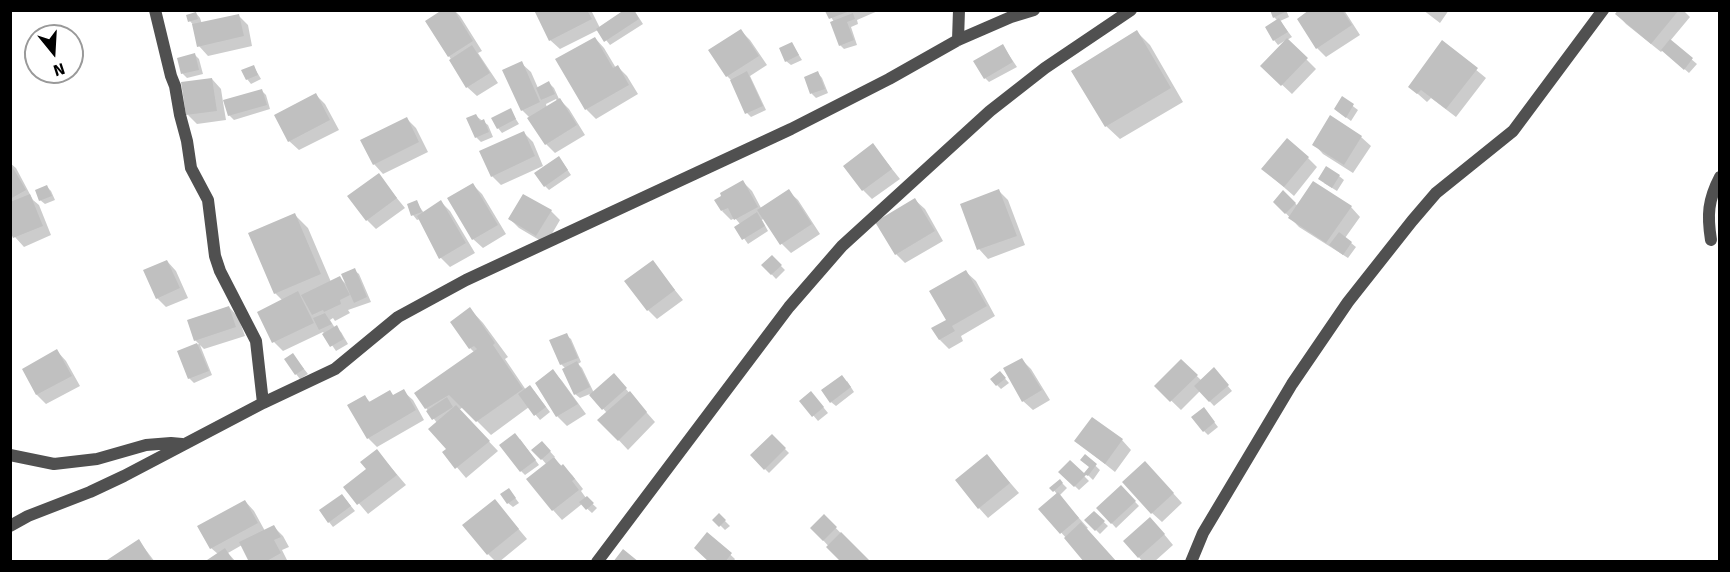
<!DOCTYPE html>
<html>
<head>
<meta charset="utf-8">
<style>
  body { margin:0 }
  #map { position:relative; width:1730px; height:572px; overflow:hidden; background:#fff; font-family:Signika,sans-serif }
  canvas { display:block }
  .frame { position:absolute; inset:0; border:12px solid #000; pointer-events:none }
  .north { position:absolute; left:24px; top:24px; width:60px; height:60px; box-sizing:border-box; background:#fff; border:2px solid #999; border-radius:50%; rotate:162deg; font-size:16px; font-weight:700; line-height:24px; text-align:center; color:#000 }
  .north::after { content:''; display:block; margin:auto; width:21px; height:27px; background:#000; clip-path:polygon(50% 0,100% 100%,50% 72%,0 100%) }
</style>
</head>
<body>
<div id="map">
<canvas width="1730" height="572"></canvas>
<div class="frame"></div>
<div class="north">N</div>
</div>
<script>
const ctx = document.querySelector('canvas').getContext('2d');
ctx.lineJoin = 'round';
function fillPath(path, color) { ctx.fillStyle = color; ctx.fill(path, 'evenodd'); }
function trace(path, color, width, dash) { ctx.strokeStyle = color; ctx.lineWidth = width; ctx.lineCap = dash ? 'butt' : 'round'; ctx.setLineDash(dash || []); ctx.stroke(path); }
fillPath(new Path2D(`
  M454 10 460 16 482 51 478 53 498 83 477 96 467 87 449 56Z
  M536 10H591L600 28 634 10 643 24 610 45 598 30 560 49 550 40Z
  M827 10H880L857 20 858 24 851 27 857 45 844 49 840 45 834 22Z
  M1286 10 1289 17 1280 21 1292 37 1287 40 1316 69 1292 94 1262 66 1286 40 1278 45 1274 40 1278 21 1274 17Z
  M1312 10H1344L1360 35 1326 57 1317 48Z
  M1423 10H1449L1440 23Z
  M1620 10H1683L1690 17 1670 41 1697 64 1689 73 1663 50 1661 52 1626 24 1617 14Z
  M196 13 200 18 202 24 238 15 248 25 252 46 208 56 199 46 194 26 190 21Z
  M741 31 750 40 767 65 750 76 766 110 751 117 747 113 731 80 727 76Z
  M1137 32 1150 45 1183 102 1120 139 1106 126Z
  M595 38 604 48 616 68 618 67 627 76 638 94 596 119 586 109 557 60Z
  M1442 42 1486 78 1456 117 1431 98 1427 102 1410 87Z
  M792 44 802 60 791 65 786 61Z
  M1003 46 1017 67 989 82 985 78Z
  M195 55 199 59 203 74 187 78 183 74 179 59Z
  M521 63 531 72 538 88 549 83 554 88 559 99 569 109 585 135 555 153 546 144 530 118 522 110ZM556 99 557 101 547 108 546 104Z
  M254 67 261 79 251 84 247 79Z
  M818 73 822 78 828 93 816 98 812 94 806 78Z
  M212 79 221 89 223 102 262 91 266 95 270 109 234 120 229 115 225 102H223L226 120 197 124 188 115Z
  M316 95 325 104 339 130 299 150 289 141Z
  M1342 98 1358 110 1351 121 1335 109Z
  M510 110 519 124 502 133 498 128Z
  M476 116 488 125 493 137 481 142 476 137Z
  M407 119 416 128 428 152 383 174 374 164Z
  M523 132 533 142 543 166 501 185 492 176Z
  M1361 137 1371 146 1353 173 1323 154 1314 144Z
  M873 145 900 179 872 199 863 190Z
  M1308 158 1317 167 1294 196 1263 169Z
  M10 163 16 168 33 200 39 205 51 235 24 247 15 237 10 228Z
  M563 163 571 175 549 190 545 186Z
  M378 175 405 208 376 229 367 220Z
  M1339 176 1344 180 1337 191 1324 183Z
  M743 182 752 191 761 208 788 191 798 200 820 234 791 253 782 244 764 218 762 220 768 231 748 244 736 227 740 224 735 218 731 220 722 211Z
  M473 185 482 194 506 234 483 248 473 239Z
  M47 187 51 191 55 200 45 204 40 200Z
  M999 191 1008 200 1025 245 988 259 979 249 962 205Z
  M1283 193 1298 206 1351 207 1360 217 1345 238 1356 247 1348 258 1299 227 1275 202Z
  M915 200 925 209 943 241 905 263 896 254Z
  M416 202 424 213 441 202 450 211 475 253 450 267 441 258 420 219 417 220 413 215Z
  M551 211 560 220 546 244 519 228 510 219Z
  M294 214 308 228 331 282 339 277 347 285 354 270 359 274 371 302 348 310 350 313 335 321 333 318 330 320 335 328 341 332 348 344 336 351 323 332 283 351 274 342 283 301 275 293Z
  M772 257 785 270 776 279 763 265Z
  M167 261 176 271 188 298 166 307 157 298Z
  M652 262 683 300 657 319 648 310Z
  M966 272 976 281 995 316 961 336 963 341 949 349 940 340 933 329 948 320Z
  M229 307 238 317 245 336 204 349 200 345 212 375 194 383 189 378 179 351 199 344 195 340Z
  M470 309 483 323 508 357 505 359 526 390 534 391 550 412 540 420 529 407 491 435 463 407 459 410 498 451 466 478 444 452 448 449 437 423 426 408 475 353 470 348Z
  M566 335 571 339 581 362 578 364 582 368 594 393 618 380 655 422 628 450 600 420 607 413 590 394 580 398 575 394 566 369 561 364Z
  M57 351 66 361 80 386 46 404 37 395 24 369Z
  M293 355 308 374 300 379 296 374Z
  M1022 360 1031 369 1050 400 1033 410 1023 401Z
  M1181 361 1202 381 1218 374 1232 391 1214 406 1200 391 1181 410 1156 386Z
  M553 371 562 381 586 414 567 426 557 416 537 383Z
  M1000 373 1009 383 1001 389 997 385Z
  M847 381 854 392 836 406 831 402Z
  M403 391 413 400 424 420 377 447 368 438 365 397 371 403 394 396Z
  M815 397 828 413 818 421 801 401Z
  M1208 414 1218 427 1208 435 1204 431Z
  M772 436 789 453 769 473 752 456Z
  M520 439 539 465 525 475 521 471Z
  M1122 440 1131 450 1115 472 1076 441Z
  M546 447 555 457 553 458 572 475 583 489 581 491 586 498 597 508 592 513 582 504 562 520 553 510 547 465 534 450Z
  M377 451 406 485 368 514 345 487 368 469Z
  M987 456 1019 493 988 518 979 508Z
  M1085 456 1100 470 1093 480 1086 473 1091 467Z
  M1070 462 1089 481 1079 490 1060 472Z
  M1154 472 1182 503 1162 522 1152 513Z
  M1060 481 1067 488 1059 496 1088 528 1067 539 1040 509 1057 494 1052 488Z
  M1121 487 1139 506 1116 528 1098 508Z
  M513 495 519 503 513 507 508 503Z
  M346 500 355 511 333 527 329 522Z
  M245 501 254 511 265 531 273 526 283 536 289 547 282 550 288 562H251L242 545 228 553 236 562H206L218 554 211 548Z
  M495 501 527 539 499 562H496L488 554Z
  M1094 513 1108 526 1100 534 1086 520Z
  M719 515 730 526 725 530 715 520Z
  M824 516 869 562H843L812 528Z
  M1159 528 1173 545 1154 562H1143L1125 541Z
  M708 534 735 559 733 562H711Z
  M139 541 155 562H107Z`), '#0003');
fillPath(new Path2D(`
  M442 10H454L473 41 448 57 425 21Z
  M534 10H587L592 19 549 41Z
  M624 10H634L639 19 604 42 596 29Z
  M1270 10H1289L1273 18Z
  M1309 10H1342L1352 25 1316 49 1297 19Z
  M1618 10H1679L1651 44 1615 14Z
  M825 11H850L829 19Z
  M196 12 198 19 188 22 186 15Z
  M853 13 855 19 847 22 854 40 839 46 830 22Z
  M239 14 244 36 197 47 192 24Z
  M1279 18 1288 32 1273 41 1265 27Z
  M741 29 759 56 726 77 708 50Z
  M1137 30 1171 88 1105 127 1071 71Z
  M595 37 613 68 618 65 629 85 585 110 555 59Z
  M1287 38 1308 58 1281 86 1260 66Z
  M1670 39 1693 58 1684 70 1661 50Z
  M1442 40 1478 68 1446 109 1421 90 1417 94 1408 87Z
  M792 42 799 55 785 62 779 48Z
  M1003 44 1013 62 984 79 973 61Z
  M472 45 490 73 466 88 449 60Z
  M195 53 199 70 181 74 177 58Z
  M522 61 540 102 521 111 502 70Z
  M254 65 258 75 246 80 241 70Z
  M747 71 763 106 745 114 730 80Z
  M818 71 825 89 810 94 804 77Z
  M212 78 217 111 186 115 181 82Z
  M549 81 555 94 541 100 536 88Z
  M262 89 267 105 228 116 223 100Z
  M316 93 330 120 288 142 274 115Z
  M1342 96 1354 104 1346 118 1334 109Z
  M560 98 577 125 545 145 527 118Z
  M511 108 516 119 497 129 491 118Z
  M476 114 480 121 484 119 489 132 475 138 466 118Z
  M1330 115 1362 136 1344 165 1312 145Z
  M407 117 419 142 373 165 360 140Z
  M524 131 535 156 491 177 479 151Z
  M1287 138 1309 157 1284 187 1261 169Z
  M873 143 892 169 862 191 843 166Z
  M559 156 568 170 544 187 534 173Z
  M10 163 26 190 10 199Z
  M1326 166 1340 175 1332 188 1318 179Z
  M379 173 397 198 366 221 347 196Z
  M743 180 758 207 734 220 728 208 721 211 714 200 721 196 720 193Z
  M1313 181 1352 206 1326 243 1288 218Z
  M473 183 498 225 472 240 447 198Z
  M47 185 52 196 39 201 35 190Z
  M789 189 812 224 780 245 757 210Z
  M999 189 1017 236 977 250 960 204Z
  M1283 190 1296 203 1285 214 1273 202Z
  M30 194 43 226 13 238 10 231V202Z
  M523 194 552 210 536 236 508 219Z
  M915 198 935 231 895 255 875 222Z
  M417 200 422 212 411 216 407 204Z
  M441 200 466 243 439 259 417 216Z
  M757 212 765 226 742 240 734 227Z
  M295 213 321 274 274 294 248 233Z
  M1339 232 1352 242 1343 255 1329 245Z
  M772 255 782 265 771 275 761 265Z
  M167 260 180 288 156 299 143 270Z
  M653 260 675 290 647 311 624 281Z
  M355 268 367 297 354 303 341 274Z
  M966 270 987 306 952 326 955 331 939 340 931 328 946 320 929 291Z
  M340 276 350 295 340 300 341 304 324 312 323 310 312 315 301 295Z
  M298 291 314 323 272 343 257 312Z
  M229 306 236 327 194 341 187 320Z
  M470 307 495 343 493 345 523 389 476 422 449 395 425 409 414 393 477 349 474 346 469 349 450 322Z
  M325 313 332 324 319 330 313 318Z
  M337 325 344 339 330 347 322 334Z
  M567 333 578 358 560 365 549 340Z
  M197 343 209 371 188 379 177 351Z
  M57 349 72 376 36 395 22 369Z
  M293 353 304 369 295 375 284 359Z
  M1022 358 1042 390 1022 402 1003 368Z
  M1181 359 1198 375 1170 402 1154 386Z
  M577 361 590 387 574 395 562 369Z
  M1214 367 1229 385 1209 402 1194 386Z
  M553 369 578 404 556 417 535 383Z
  M1000 371 1006 378 996 386 990 379Z
  M614 373 627 388 602 410 589 395Z
  M842 375 851 387 830 403 821 390Z
  M530 385 546 407 534 416 518 394Z
  M404 389 416 410 367 439 347 405 365 395 369 402 390 390 393 395Z
  M630 391 647 412 618 441 597 420Z
  M811 391 824 407 812 417 799 401Z
  M447 397 453 407 432 420 426 411Z
  M456 405 490 441 455 469 442 452 446 449 428 429Z
  M1204 407 1215 422 1203 432 1191 417Z
  M1092 417 1123 439 1105 464 1074 441Z
  M515 433 536 460 520 472 499 445Z
  M772 434 786 448 764 470 750 455Z
  M542 441 551 451 541 460 531 450Z
  M377 449 397 475 357 505 343 487 366 469 360 462Z
  M987 454 1010 483 978 509 955 480Z
  M1085 454 1097 464 1088 476 1086 475 1074 487 1058 472 1070 460 1084 473 1089 467 1080 460Z
  M554 457 561 466 563 464 575 479 572 481 579 490 552 511 526 479Z
  M1145 461 1174 493 1151 514 1122 482Z
  M1060 479 1063 483 1053 492 1049 488Z
  M1121 485 1136 501 1111 524 1096 508Z
  M509 488 516 498 507 504 500 494Z
  M1058 492 1079 518 1060 534 1038 509Z
  M342 494 351 506 328 523 319 510Z
  M587 496 594 503 586 510 579 502Z
  M495 499 519 529 487 555 462 525Z
  M245 500 258 523 210 549 197 526Z
  M1094 511 1105 521 1095 531 1084 520Z
  M719 513 726 520 719 527 712 520Z
  M824 514 837 527 823 541 810 528Z
  M1150 517 1165 534 1138 558 1123 541Z
  M1081 522 1117 562H1084L1064 538Z
  M274 525 281 537 274 540 281 553 265 562H249L239 542Z
  M707 532 732 553 725 562H709L694 548Z
  M841 532 869 560 867 562H841L826 547Z
  M139 539 153 562H104Z
  M225 548 234 562H204Z
  M623 549 639 562H613Z`), '#c0c0c0');
trace(new Path2D(`
  M155 10 171 76 175 86 180 115 187 141 191 168 208 200 215 256 220 271 256 341 263 403
  M958 40 959 10
  M1711 240C1707 215 1708 200 1720 177
  M10 455 54 464 97 459 146 445 171 443 182 444
  M10 526 28 516 90 492 124 476 263 403 335 369 398 317 466 280 791 129 889 79 958 40 1011 17 1034 10
  M597 562 789 307 842 246 990 111 1045 68 1131 10
  M1191 562 1203 533 1292 384 1348 302 1412 221 1436 193 1513 131 1603 10`), '#505050', 12);
</script>
</body>
</html>
